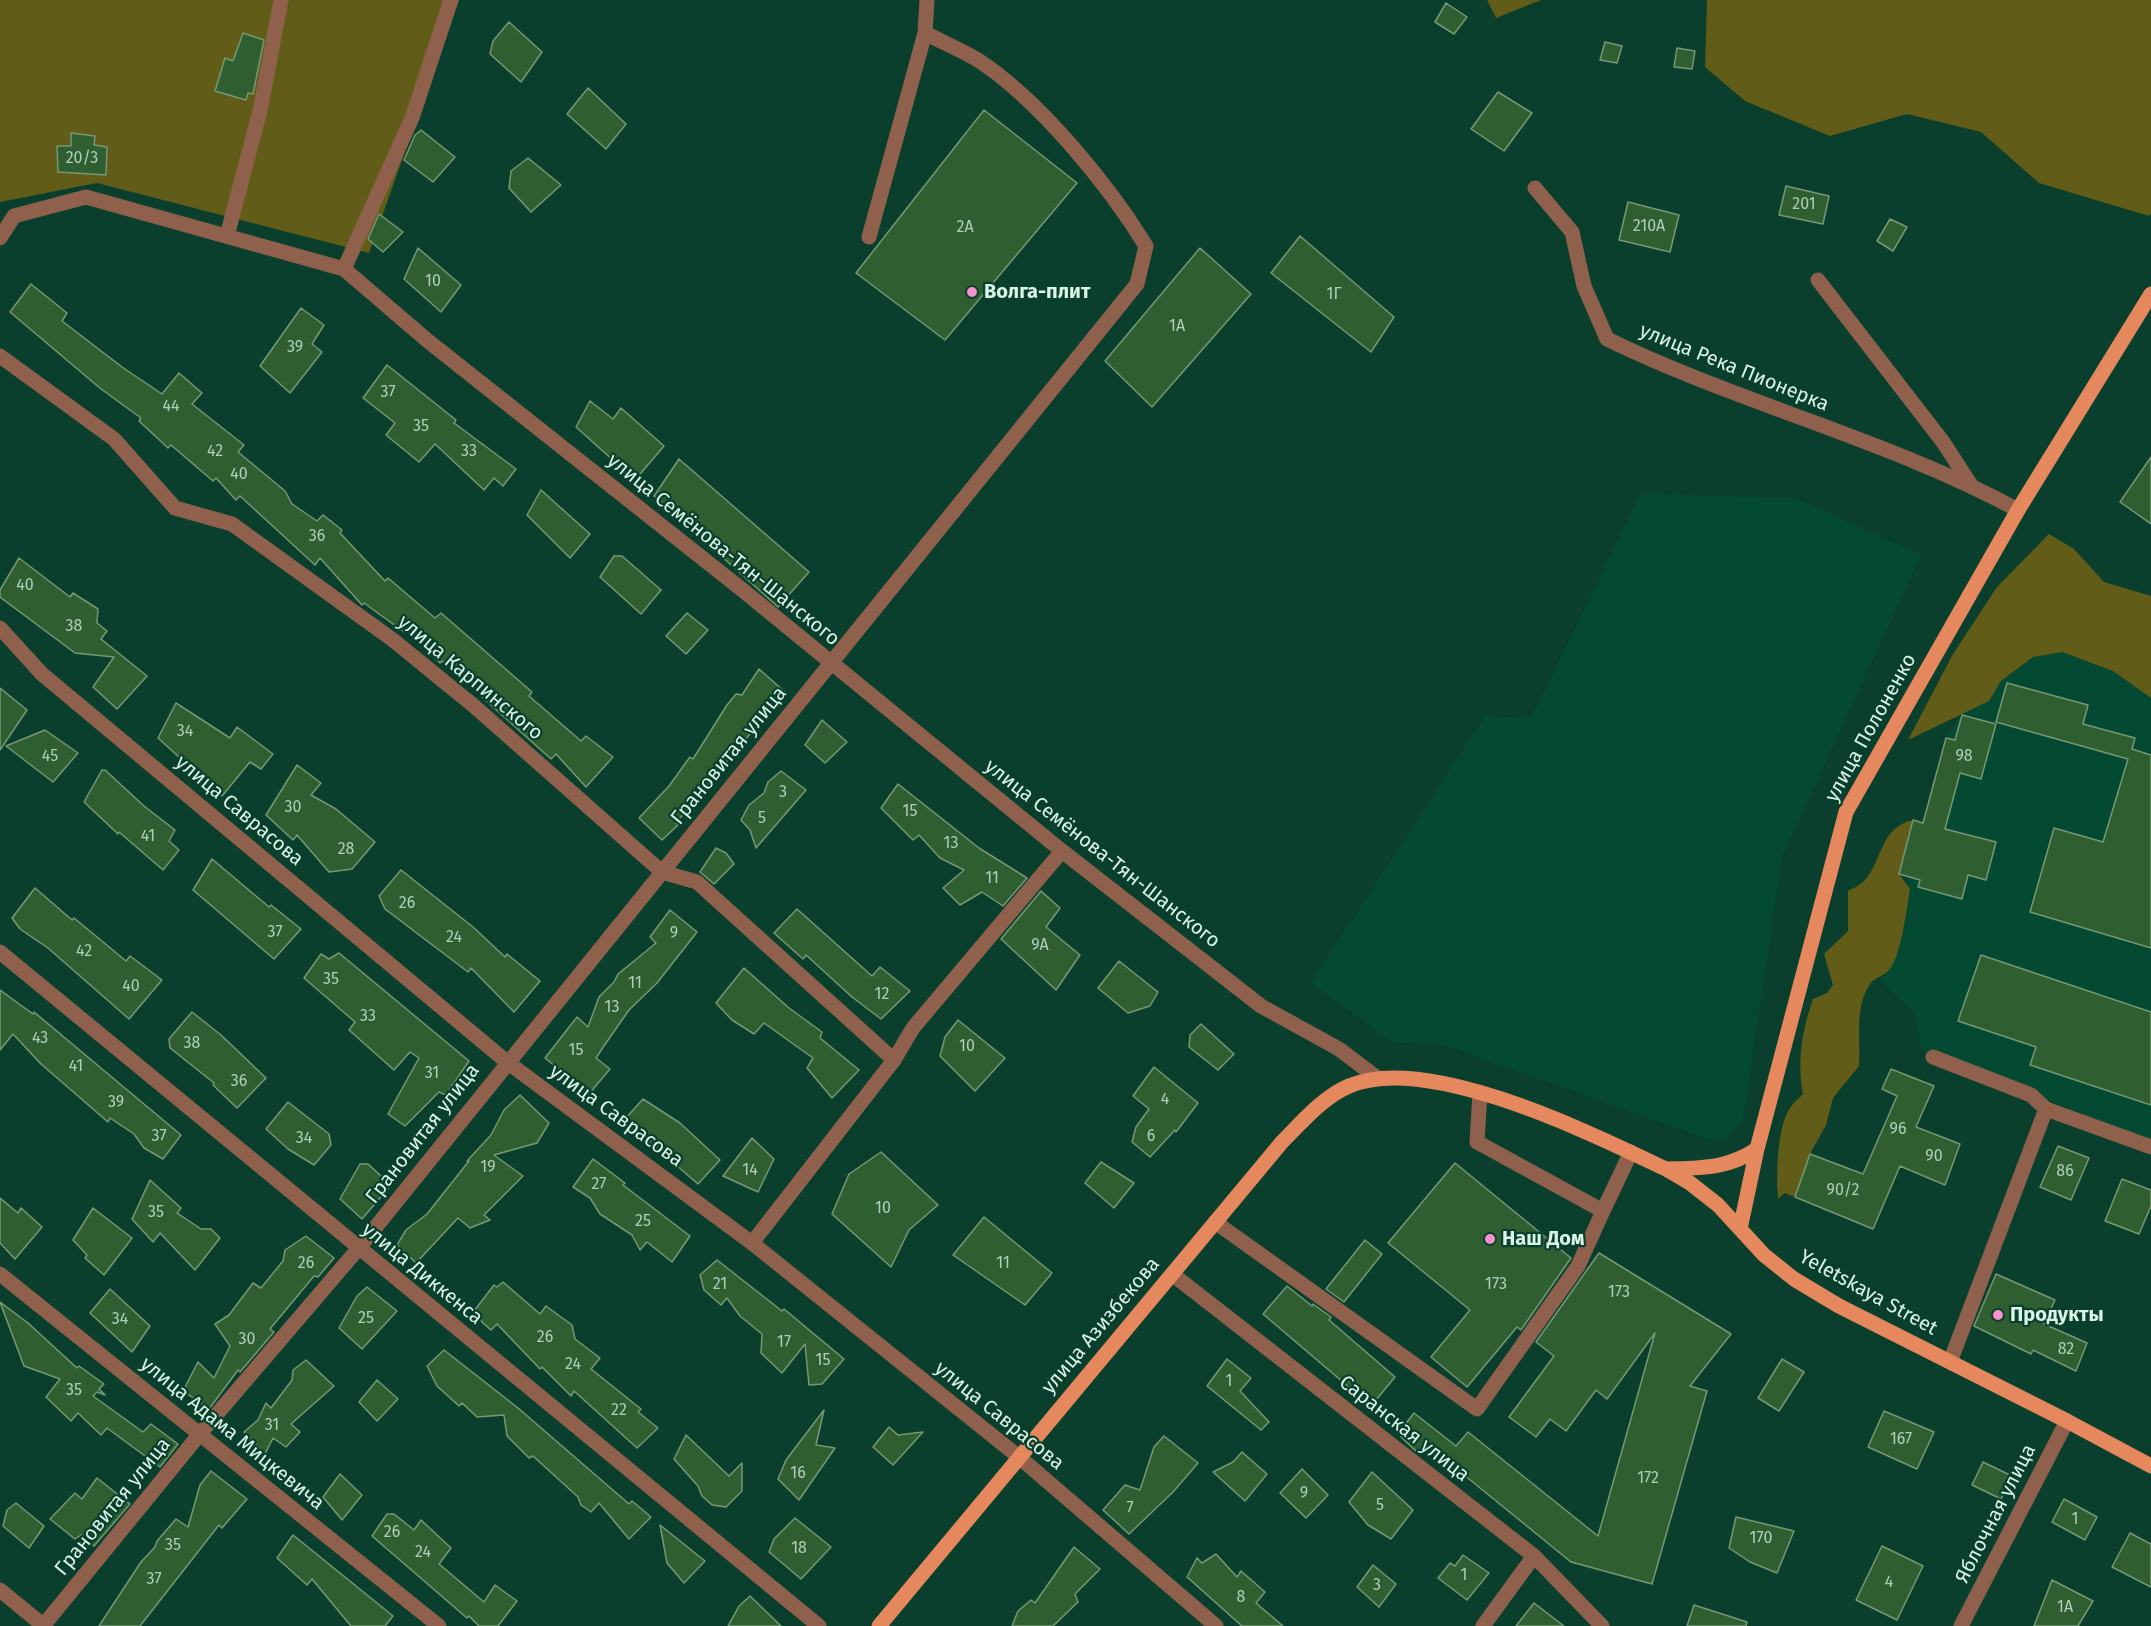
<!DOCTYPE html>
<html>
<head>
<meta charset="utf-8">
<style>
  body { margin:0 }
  canvas { display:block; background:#093f2c }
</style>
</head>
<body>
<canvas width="2151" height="1626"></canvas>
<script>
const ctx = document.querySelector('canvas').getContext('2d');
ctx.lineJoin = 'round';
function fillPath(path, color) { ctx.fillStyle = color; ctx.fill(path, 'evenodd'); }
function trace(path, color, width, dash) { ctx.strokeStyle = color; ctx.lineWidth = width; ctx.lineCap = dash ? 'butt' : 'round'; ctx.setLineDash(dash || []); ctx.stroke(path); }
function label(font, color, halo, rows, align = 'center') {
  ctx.font = font + ' "Fira Sans",sans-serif'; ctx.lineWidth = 4.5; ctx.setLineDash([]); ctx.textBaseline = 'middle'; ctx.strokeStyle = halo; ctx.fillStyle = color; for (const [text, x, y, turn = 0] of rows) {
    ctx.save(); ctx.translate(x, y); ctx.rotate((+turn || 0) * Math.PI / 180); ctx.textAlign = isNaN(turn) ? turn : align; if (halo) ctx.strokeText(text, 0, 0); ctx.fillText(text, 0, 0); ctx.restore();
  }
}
fillPath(new Path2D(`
  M1641 494 1795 498 1921 555 1782 857 1743 1121 1728 1137 1711 1140 1442 1044 1394 1043 1311 983 1485 716 1531 718Z
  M2054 626 2151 683V1141L1921 1050 1916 1014 1881 981 1946 738 1962 715Z`), '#044932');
fillPath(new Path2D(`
  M0 0H459L369 253 97 183 0 202Z
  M1487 0H1541L1496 18Z
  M1707 0H2151V213L2149 216 2039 183 1981 132 1907 114 1830 136 1745 101 1705 67Z
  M2049 534 2074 549 2104 582 2151 596V698L2113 671 2062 652 2033 657 2001 681 1989 701 1908 740 1953 654 1997 587Z
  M1913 820 1899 874 1910 889C1906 911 1902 954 1889 970 1884 976 1874 978 1870 984 1854 1007 1861 1040 1859 1066L1833 1098 1826 1125 1810 1154 1795 1197 1785 1193 1778 1199C1776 1177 1777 1126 1790 1108 1793 1103 1799 1098 1803 1094 1797 1060 1802 1031 1813 999L1827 993 1833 985 1824 954 1848 931V891C1854 888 1860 885 1864 881 1883 860 1880 827 1913 820Z`), '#615c17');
const building = new Path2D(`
  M1446 3 1467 17 1454 34 1435 22Z
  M509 22 542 52 521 82 490 54 493 41Z
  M243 33 264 40 253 94 248 93 246 100 215 91 225 58 233 61Z
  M1605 42 1622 46 1617 63 1600 60Z
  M1677 48 1695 51 1692 69 1674 67Z
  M588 88 626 124 606 149 567 114Z
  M1498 92 1532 113 1504 151 1471 129Z
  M984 110 1077 183 945 340 856 273Z
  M421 130 455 157 433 182 404 160 415 135Z
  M71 133 95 136 94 145 107 147 106 175 58 172 57 146H71Z
  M528 158 561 185 531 212 509 188 511 171Z
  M1786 186 1829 196 1823 224 1779 215Z
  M1628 202 1679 215 1670 252 1619 240Z
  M379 214 403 232 383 252 368 239Z
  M1890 219 1907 227 1893 251 1877 241Z
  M1300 236 1394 317 1371 352 1271 273Z
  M418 248 461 285 441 312 404 279Z
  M1200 248 1251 294 1152 407 1105 361Z
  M31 284 67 313 62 321 122 367 162 394 179 373 202 393 192 404 244 445 238 452 285 491 292 504 317 521 323 515 342 530 340 533 385 581 388 578 435 618 441 613 532 692 529 696 581 741 586 736 613 757 586 787 556 754 551 759 482 697 484 694 442 661 440 663 408 628 404 632 364 603 362 605 320 558 315 565 240 496 236 500 216 478 213 481 171 445 168 448 139 421 141 418 101 389 10 312Z
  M301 308 324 325 312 344 322 352 290 393 260 366Z
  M387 365 456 420 454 423 516 469 503 486 494 478 484 490 435 444 419 462 386 435 395 423 363 398Z
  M590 401 613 419 621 408 664 446 635 480 576 427Z
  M2151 457V524L2120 502Z
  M679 459 809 572 778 607 654 496Z
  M541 490 590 534 570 558 527 515Z
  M614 556H622L661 590 641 614 600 577Z
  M19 558 70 597 73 593 98 609 97 623 107 631 101 639 147 676 117 709 93 687 114 657 75 653 0 597V590Z
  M687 613 708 630 686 654 666 636Z
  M759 669 785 692 676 823 678 825 662 840 639 818 669 786 690 757 693 759 727 705 736 694 742 695Z
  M2007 683 2088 705 2083 724 2135 738 2132 749 2151 755V948L2030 912 2054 828 2103 842 2128 759 1996 722Z
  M0 688 27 710 0 750Z
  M176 703 230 738 237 727 273 754 261 769 250 762 222 796 158 738Z
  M1962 715 1996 724 1981 779 1960 773 1945 829 1996 842 1986 880 1968 875 1962 899 1918 887 1920 880 1899 874 1913 820 1923 823 1946 738 1955 740Z
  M822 720 847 742 825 763 805 745Z
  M45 730 78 753 53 782 6 746Z
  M297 765 321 783 311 795 336 809 375 842 352 869 329 872 297 835 293 840 266 815Z
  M102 770H105L144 806 175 830 169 841 179 850 163 870 119 832 118 834 84 802Z
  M781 771 806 790 756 848 750 830 741 820 749 805 764 793 768 782Z
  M898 784 979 848 1027 878 1003 906 982 892 960 905 943 888 964 870 940 858 919 835 913 840 881 808Z
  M716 848 726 853 734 864 714 884 700 872Z
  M212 859 269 907 271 905 301 929 274 959 193 890Z
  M401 870 473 927 505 957 507 954 540 981 514 1012 471 968 468 972 385 909 379 896Z
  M35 888 72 920 74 918 126 961 130 956 162 980 129 1019 48 948 20 929 12 918Z
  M1041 891 1060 908 1046 927 1080 955 1056 990 1001 939Z
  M797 909 872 976 880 967 910 991 881 1019 852 997 806 955 803 959 774 933Z
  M670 910 697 932 657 983 629 1010 606 1043 596 1058 610 1069 589 1094 545 1058 577 1017 588 1027 599 997 614 982 618 974 656 943 650 937Z
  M339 953 469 1061 446 1095 439 1092 405 1126 388 1114 419 1058 410 1052 394 1070 349 1030 355 1022 304 978 321 954 329 959Z
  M1981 955 2151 1012V1105L2030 1065 2036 1047 1958 1021Z
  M1119 961 1158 992 1150 1006 1128 1013 1098 988Z
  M744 968 789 1008 822 1032 820 1038 859 1070 832 1098 807 1068 813 1058 764 1023 754 1034 732 1020 716 1003Z
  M0 990 33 1014 34 1012 181 1135 163 1159 144 1148 134 1134 110 1118 108 1122 41 1064 13 1034 0 1050Z
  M192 1012 221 1035 266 1078 237 1108 213 1085 214 1083 170 1048 169 1039Z
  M958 1020 1005 1058 975 1091 940 1056 945 1037Z
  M1201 1024 1234 1054 1218 1070 1189 1047 1190 1035Z
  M1154 1067 1198 1103 1176 1132 1175 1130 1150 1157 1132 1142 1136 1127 1149 1109 1133 1096Z
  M1891 1069 1934 1086 1916 1127 1960 1144 1945 1185 1900 1166 1873 1229 1795 1197 1810 1154 1863 1174 1897 1096 1882 1089Z
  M520 1095 549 1123 537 1143 494 1155 523 1176 484 1215 490 1220 470 1228 458 1218 416 1263 397 1245 406 1230 427 1214 469 1161H467L491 1135 504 1110Z
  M643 1099 680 1123 720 1160 698 1184 653 1145 630 1129 625 1119Z
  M288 1102 329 1134 331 1145 314 1165 288 1149 266 1129Z
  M752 1138 774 1159 758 1192 723 1176Z
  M2058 1146 2089 1158 2071 1200 2040 1187Z
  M881 1152 938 1205 909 1230 891 1267 832 1214 849 1174Z
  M593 1159 625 1183 623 1185 690 1236 672 1262 647 1242 640 1250 632 1235 600 1214 590 1198 573 1187Z
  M1101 1162 1134 1183 1114 1208 1085 1183Z
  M1455 1163 1571 1258 1521 1330 1517 1327 1467 1387 1431 1357 1470 1310 1388 1243Z
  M360 1164H368L391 1185 362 1219 340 1199Z
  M2122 1179 2151 1190V1206L2139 1234 2105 1221Z
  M150 1180 181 1208 177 1213 201 1229H211L220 1238 195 1270 160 1233 153 1242 132 1219Z
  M0 1198 18 1213 21 1208 42 1227 15 1259 0 1243Z
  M93 1208 132 1238 104 1275 85 1258 87 1255 73 1240Z
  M984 1217 1052 1273 1025 1305 953 1255Z
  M306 1236 334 1258 318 1277 314 1276 270 1329 274 1332 240 1372 238 1370 209 1409 183 1391 198 1362 214 1378 230 1346 215 1324 229 1315 253 1283 261 1288 283 1261 285 1250Z
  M1365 1240 1382 1254 1344 1302 1326 1289Z
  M1599 1253 1731 1334 1690 1386 1707 1391 1652 1584 1571 1562 1426 1444 1418 1453 1401 1437 1407 1428 1404 1426 1414 1413 1456 1446 1468 1432 1598 1536 1655 1333 1607 1399 1596 1390 1566 1431 1550 1419 1536 1437 1509 1417 1554 1356 1536 1342Z
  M717 1260 782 1311 784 1309 844 1359 822 1384 809 1385 805 1344 782 1373 761 1353 762 1334 740 1316 727 1298 721 1305 704 1290 700 1275Z
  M1996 1274 2055 1300 2044 1324 2087 1343 2076 1371 2033 1350 2031 1354 1974 1326Z
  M503 1282 540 1314 546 1306 572 1325 575 1339 600 1358 591 1369 641 1409 638 1412 658 1428 637 1448 574 1391 571 1396 542 1367 540 1369 497 1324 491 1330 483 1323 474 1311 494 1285 497 1287Z
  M1287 1286 1312 1306 1313 1304 1331 1317 1329 1320 1395 1377 1371 1406 1263 1314Z
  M367 1287 397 1311 362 1349 339 1328 357 1296Z
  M110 1289 150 1326 132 1352 90 1313Z
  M0 1302 28 1323 77 1368 79 1366 104 1384 99 1389 105 1395 97 1392 93 1396 143 1432 151 1424 178 1444 160 1467 107 1428 101 1435 78 1413 71 1421 46 1397 60 1379 24 1366Z
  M444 1350 518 1408 629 1504 632 1501 651 1517 629 1539 599 1503 591 1512 581 1505 578 1497 533 1456 529 1458 507 1436 504 1415 477 1417 462 1403 459 1406 437 1386 427 1366Z
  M1227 1359 1251 1378 1240 1391 1269 1422 1261 1430 1207 1386Z
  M1782 1359 1804 1372 1779 1411 1758 1398Z
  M306 1360 334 1386 291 1424 300 1432 286 1447 273 1438 265 1454 244 1432 258 1420 266 1403 271 1408 292 1380 293 1370Z
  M377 1380 398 1399 377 1421 359 1402Z
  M824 1410 816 1445 835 1448 799 1500 778 1479 786 1460Z
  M1884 1411 1934 1432 1917 1469 1868 1447Z
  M889 1427 898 1435 923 1432 893 1465 873 1447Z
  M686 1435 729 1476 742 1463V1491L726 1507 712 1505 702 1496 698 1486 674 1459Z
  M1164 1436 1198 1463 1173 1492 1129 1534 1103 1510 1125 1485 1140 1490 1154 1447Z
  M1242 1452 1267 1474 1245 1501 1213 1472 1233 1462Z
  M1983 1462 2012 1476 2001 1499 1972 1485Z
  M1302 1469 1328 1495 1306 1518 1280 1493Z
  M211 1471 247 1499 222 1528 219 1525 140 1626H99L141 1562 155 1547 157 1541 176 1519 188 1527 200 1485Z
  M1372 1472 1413 1510 1391 1539 1368 1525 1349 1502Z
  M340 1474 362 1495 342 1520 323 1497Z
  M97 1478 130 1504 94 1546 81 1535 75 1539 50 1519 75 1493 82 1499Z
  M2064 1499 2097 1517 2085 1540 2052 1522Z
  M16 1503 44 1526 29 1548 3 1526 7 1510Z
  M387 1514H394L414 1530 421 1520 451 1548 439 1564 484 1602 495 1585 517 1601 498 1626H479L469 1616 467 1618 372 1536Z
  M1736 1517 1794 1531 1777 1573 1750 1562 1729 1548Z
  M795 1518 831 1547 801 1579 769 1552 774 1539Z
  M660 1525 705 1561 684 1583 667 1563Z
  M2130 1533 2151 1544V1587L2112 1567Z
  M293 1535 393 1616 385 1626H351L312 1579 307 1585 277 1558Z
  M1882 1546 1923 1566 1897 1620 1856 1600Z
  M1074 1547 1100 1569 1075 1594 1078 1602 1053 1626H1012L1018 1611 1031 1600 1035 1603Z
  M1216 1554 1237 1577 1241 1571 1265 1592 1256 1603 1283 1626H1242L1187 1577 1197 1558 1202 1563Z
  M1463 1555 1489 1573 1467 1600 1438 1578 1450 1563 1455 1566Z
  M1373 1565 1396 1584 1379 1607 1357 1587Z
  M2052 1580 2093 1601 2078 1626H2034Z
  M750 1596 781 1626H728L739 1606Z
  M1534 1603 1564 1626H1516Z
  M1694 1605 1747 1622 1746 1626H1687Z`);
fillPath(building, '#2f5f31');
trace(building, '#769875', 1.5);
trace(new Path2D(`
  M1535 188 1572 232 1584 286 1607 339C1740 404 1887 439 2018 510
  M227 236 260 111 281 0
  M869 237 925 33 927 0
  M0 238 14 216 86 197 344 269 428 341 740 588 1062 851 1261 1006 1339 1049 1376 1077
  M344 269 412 118 451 0
  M1818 280 1943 442 1971 485
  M0 356 114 439 175 508 232 524 393 640 474 706 662 872 697 882 894 1060
  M0 628 42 674 507 1062 752 1243 1019 1457 1216 1626
  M0 952 819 1626
  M1933 1057 2031 1095 2046 1109 2151 1147
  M1603 1211 1631 1152
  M1215 1222 1477 1409 1578 1266 1603 1211 1477 1142 1480 1092
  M752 1243 894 1060 913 1028 1062 851
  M0 1274 439 1626
  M1172 1274 1534 1556 1602 1626
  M1950 1362 2046 1109
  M0 1590 44 1626
  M43 1626 199 1435 358 1249 1137 284 1146 246C1108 184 1039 100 978 60 961 50 942 42 925 33
  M1483 1626 1534 1556
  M1961 1626 2067 1421`), '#8f614c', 15);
trace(new Path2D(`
  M1666 1169C1700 1168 1728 1169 1757 1149
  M1740 1229 1757 1149 1846 812 2018 510 2151 294
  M879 1626 1282 1142C1302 1122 1323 1097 1349 1086 1427 1052 1592 1134 1666 1169L1690 1183 1718 1205 1764 1255 1794 1279 1839 1306 2067 1421 2151 1466`), '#e6885e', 15);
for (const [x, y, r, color] of [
  [972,292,6,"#f790cd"],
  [1490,1239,6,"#f790cd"],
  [1998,1315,6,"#f790cd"]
]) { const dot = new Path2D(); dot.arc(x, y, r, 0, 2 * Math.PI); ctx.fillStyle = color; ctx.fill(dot); trace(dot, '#093f2c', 2); }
label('16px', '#afcfba', null, [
  ["20/3",82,159],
  ["201",1804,205],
  ["210А",1649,227],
  ["2А",965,228],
  ["10",433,282],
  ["1Г",1334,295],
  ["1А",1177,327],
  ["39",295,348],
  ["37",388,393],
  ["44",171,407],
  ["35",421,427],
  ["42",215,452],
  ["33",469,452],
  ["40",239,475],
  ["36",317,537],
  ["40",25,586],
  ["38",74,627],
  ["34",185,732],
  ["45",50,757],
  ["98",1964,757],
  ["3",783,793],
  ["30",293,808],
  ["15",910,812],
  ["5",762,819],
  ["41",148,837],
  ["13",951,844],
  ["28",346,850],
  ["11",992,879],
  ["26",407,904],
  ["37",275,933],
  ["9",674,934],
  ["24",454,938],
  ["9А",1040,946],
  ["42",84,952],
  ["35",331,980],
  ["11",635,984],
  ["40",131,987],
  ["12",882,995],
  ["13",612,1008],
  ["33",368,1017],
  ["43",40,1039],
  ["38",192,1044],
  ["10",967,1047],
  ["15",576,1051],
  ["41",76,1067],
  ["31",432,1074],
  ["36",239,1082],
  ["4",1165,1100],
  ["39",116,1103],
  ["96",1898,1130],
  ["37",159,1137],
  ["6",1151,1137],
  ["34",304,1139],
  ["90",1934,1157],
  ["19",488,1168],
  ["14",750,1171],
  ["86",2065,1172],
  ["27",599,1185],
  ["90/2",1843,1191],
  ["10",883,1209],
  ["35",156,1213],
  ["25",643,1222],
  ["26",306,1264],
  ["11",1003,1264],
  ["21",720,1285],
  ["173",1496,1285],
  ["173",1619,1293],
  ["25",366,1319],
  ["34",120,1320],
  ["26",545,1338],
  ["30",247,1340],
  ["17",784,1343],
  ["82",2066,1350],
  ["15",823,1361],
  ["24",573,1365],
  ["1",1229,1382],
  ["35",74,1391],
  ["22",619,1411],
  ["31",272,1426],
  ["167",1901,1440],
  ["16",798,1474],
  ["172",1648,1479],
  ["9",1304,1494],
  ["5",1380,1506],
  ["7",1130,1509],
  ["1",2075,1520],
  ["26",392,1533],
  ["170",1761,1539],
  ["35",173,1546],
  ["18",799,1549],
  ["24",423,1553],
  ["1",1464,1576],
  ["37",154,1580],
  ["4",1889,1583],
  ["3",1377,1586],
  ["8",1241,1598],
  ["1А",2065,1608]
]);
label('bold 20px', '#daf4e7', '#093f2c', [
  ["Волга-плит",984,292],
  ["Наш Дом",1502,1239],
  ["Продукты",2010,1315]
], 'left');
label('20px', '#daf4e7', '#093f2c', [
  ["улица Река Пионерка",1734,368,22],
  ["улица Семёнова-Тян-Шанского",723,550,39],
  ["улица Карпинского",470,678,40],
  ["улица Полоненко",1871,728,-61],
  ["Грановитая улица",729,756,-51],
  ["улица Саврасова",239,811,40],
  ["улица Семёнова-Тян-Шанского",1102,854,38],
  ["улица Саврасова",616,1116,36],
  ["Грановитая улица",423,1134,-52],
  ["улица Диккенса",422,1274,39],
  ["Yeletskaya Street",1868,1293,29],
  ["улица Азизбекова",1101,1326,-50],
  ["улица Саврасова",999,1416,39],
  ["Саранская улица",1404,1429,38],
  ["улица Адама Мицкевича",232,1434,39],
  ["Грановитая улица",113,1507,-51],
  ["Яблочная улица",1996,1514,-63]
]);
</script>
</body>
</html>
